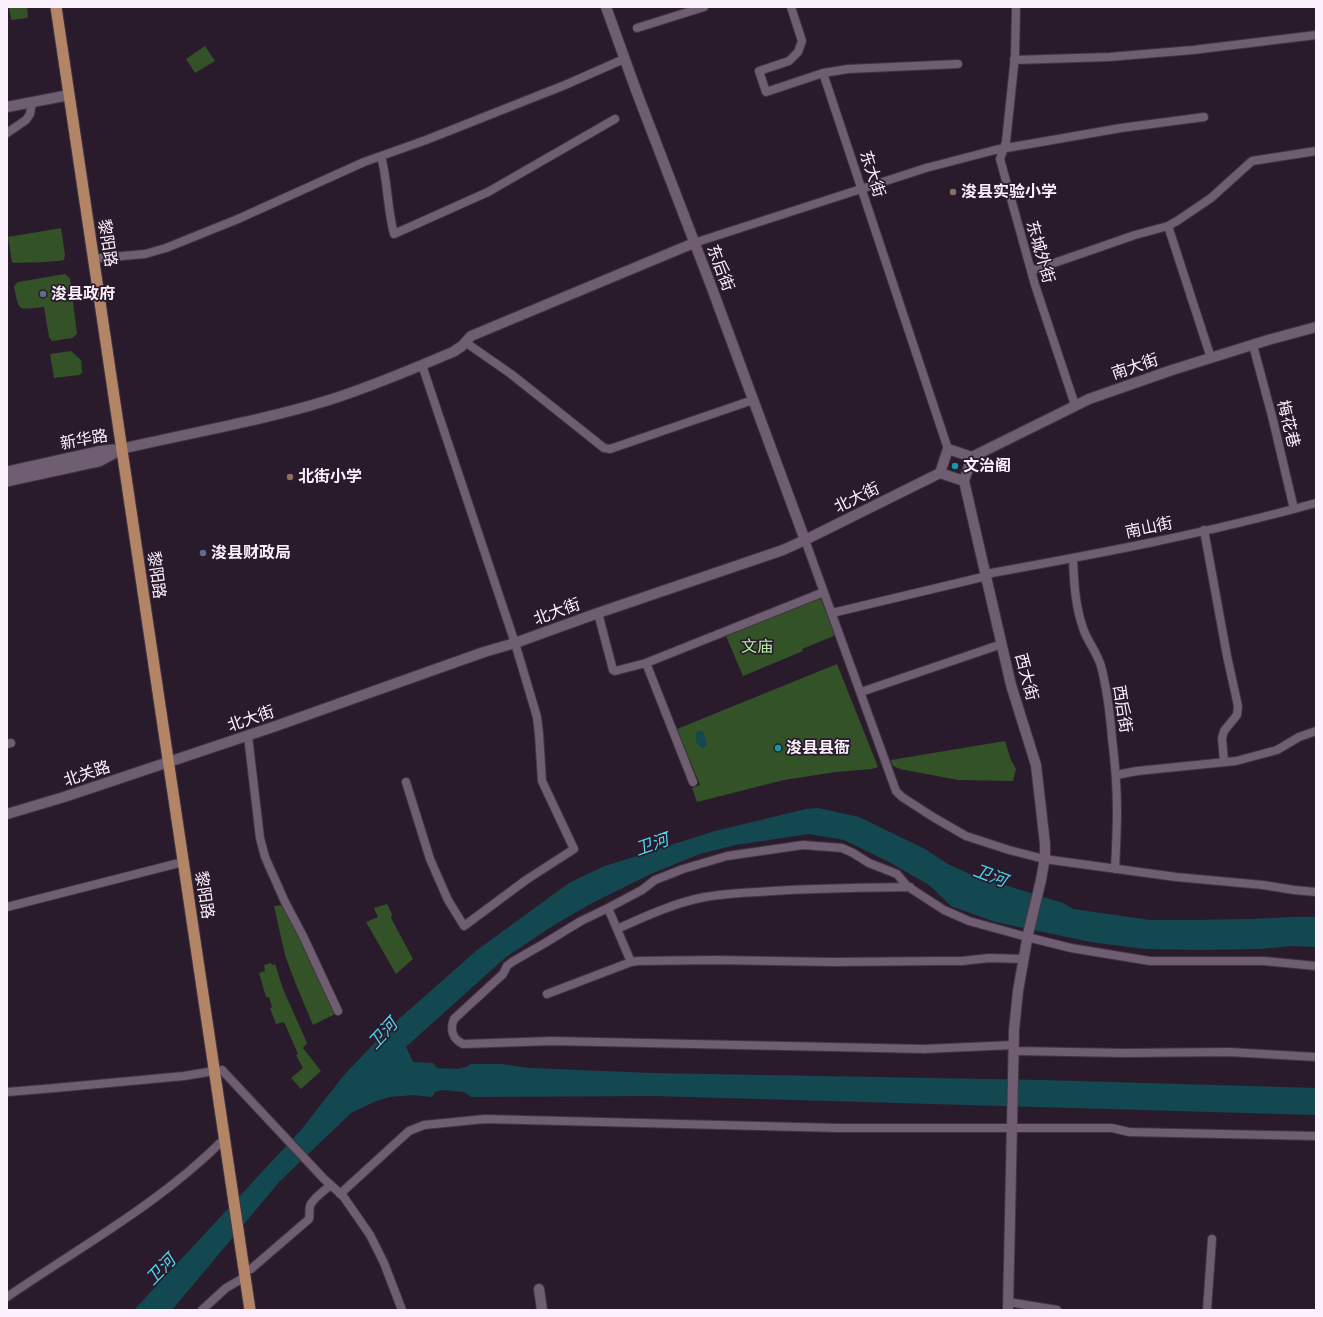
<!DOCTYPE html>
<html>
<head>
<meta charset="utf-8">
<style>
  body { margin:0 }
  #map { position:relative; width:1323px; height:1317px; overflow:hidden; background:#2a1b2c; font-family:"Alegreya Sans",sans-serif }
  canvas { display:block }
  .frame { position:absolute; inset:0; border:8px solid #fbf1fc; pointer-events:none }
</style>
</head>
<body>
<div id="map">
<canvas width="1323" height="1317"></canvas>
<div class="frame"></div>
</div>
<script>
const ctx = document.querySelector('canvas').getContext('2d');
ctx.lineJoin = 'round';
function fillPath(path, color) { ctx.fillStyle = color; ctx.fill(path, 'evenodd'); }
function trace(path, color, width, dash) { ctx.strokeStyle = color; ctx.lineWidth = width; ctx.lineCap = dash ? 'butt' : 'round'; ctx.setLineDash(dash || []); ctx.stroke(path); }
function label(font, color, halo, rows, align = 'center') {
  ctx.font = font + ' "Alegreya Sans","Noto Sans SC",sans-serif'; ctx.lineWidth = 3.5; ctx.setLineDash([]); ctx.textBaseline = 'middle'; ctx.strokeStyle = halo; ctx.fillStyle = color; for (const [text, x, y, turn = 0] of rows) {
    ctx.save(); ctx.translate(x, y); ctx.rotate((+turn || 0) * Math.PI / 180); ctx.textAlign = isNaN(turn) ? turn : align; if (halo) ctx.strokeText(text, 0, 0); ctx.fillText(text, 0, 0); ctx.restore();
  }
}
fillPath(new Path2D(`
  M9 7H27L28 16 27 18 12 20 11 19Z
  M205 46 215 61 195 73 186 59Z
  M61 228 65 255 64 260C47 263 31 262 14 263L12 262 8 237Z
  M65 274 70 278 77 334 72 338 52 341 49 337 44 307C19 309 19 314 14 286L18 282Z
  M71 351 81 360 82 373 79 375 54 378 50 354Z
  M820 597 836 635 802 649 803 651 743 676 726 636Z
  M837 664 878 767 872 769 836 772 784 780 697 802 692 788 700 785 677 729Z
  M1005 741 1011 760 1016 769 1013 781 958 780 900 769 893 766 891 760Z
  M387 904 392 914 391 918 413 959 396 974 366 922 378 917 374 908Z
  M284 905 335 1014 313 1025 295 982 285 955 274 906Z
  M271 963 272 965 275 964 283 989 307 1043 303 1048 321 1071 301 1089 291 1078 303 1068 296 1055 298 1054 284 1022 276 1024 270 1008 272 1007 269 997H266L259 973 265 971 264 965Z`), '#335228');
fillPath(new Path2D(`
  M698 731H702L704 733 707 745 703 748C696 746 693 737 698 731Z
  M818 808 859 817 925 849 948 864 972 875 1063 903 1073 909 1150 920H1197L1250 919 1293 917H1316V947L1293 946 1260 949 1199 950 1144 949 1091 942 995 922 951 906 929 885 891 863 844 840 809 834 735 845 700 854 653 873 592 903 554 925 506 957 408 1045 406 1047 413 1062 433 1063 437 1068 457 1069 466 1067 471 1064H501L529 1068 651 1073 1042 1080 1316 1088V1115L654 1096 471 1097 464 1092 442 1090 435 1092 432 1097 413 1095 390 1097 376 1101 351 1113 280 1181 172 1310H134L301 1130 344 1075 391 1026 477 950 569 883 602 867 715 831 806 809Z`), '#144851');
const minor = new Path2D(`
  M791 7 802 41 798 52 789 61 759 71 766 92 823 73 948 449
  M1016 7 1015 56 1006 142 1000 159 1035 285 1075 405
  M637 28 704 7
  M1014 60 1109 57 1193 50 1316 35
  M823 73 848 69 958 64
  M7 133 26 120 30 114 32 102
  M381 156C388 182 387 208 394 234L488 192 615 119
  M1168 226 1211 358
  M694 243 926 168 995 150 1121 128 1204 117
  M100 258 145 254 166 248 238 219 364 162 426 140 565 85 624 59
  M1031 271 1135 235 1168 226 1177 221 1211 198 1252 161 1316 151
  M465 342 511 374 604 448 610 449 753 400
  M1253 345 1273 420 1294 509
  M1204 530 1227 656 1238 706 1237 715 1224 731 1222 738 1224 762
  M805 540 896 791 902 797 933 817 966 836 1009 850 1044 859 1176 877 1263 885 1294 890 1316 892
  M1073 559C1074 582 1075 605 1083 628 1087 641 1097 652 1101 666 1107 689 1110 714 1112 738 1115 762 1117 786 1117 811 1117 830 1116 849 1115 869
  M986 574C1097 554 1208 533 1316 503
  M598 613 613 670 615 671 646 663 693 782
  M832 613 987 576
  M646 663 824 592
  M861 692 1002 644
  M248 736 260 838 265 857 285 902 303 936 338 1011
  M7 744 11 743
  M1116 775 1137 771 1236 761 1277 750 1299 737 1316 731
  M406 782 430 859 448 900 464 926 526 880 574 849 542 781 539 734 537 717 515 643 422 365
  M7 907 183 862
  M608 908 631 962
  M617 929C644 917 672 904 700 898 719 894 738 893 758 892 809 888 859 888 910 887
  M547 994 631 962 638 961 716 960 833 962 940 961H962L989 958 1024 959
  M1014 1045 924 1049 552 1041 463 1044C452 1039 450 1029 454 1019L503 974 507 966 512 962 545 943 581 921 608 908 642 890 655 880 683 869 727 856 803 845 842 848 853 853 869 863 897 874 907 886 944 910 969 921 1027 937 1071 948 1150 961H1264L1316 966
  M1017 1051 1124 1053 1229 1052 1316 1057
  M222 1070 324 1179 343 1196 370 1235 384 1263 402 1310
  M7 1092 55 1088 184 1076 214 1071
  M340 1194 409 1131 424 1125 485 1119 837 1128H1112L1129 1132 1316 1136
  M251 1269 309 1219C310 1214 309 1210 310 1206 312 1199 325 1190 331 1185
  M7 1297C80 1247 162 1202 224 1139
  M1008 1302 1057 1310
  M202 1310 226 1288 245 1277
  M1207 1310 1212 1239`);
const tertiary = new Path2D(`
  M606 7 637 93 710 283 805 540
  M7 107 69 95
  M121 449C190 433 261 421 329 400 371 387 412 369 453 352L462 346 471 336 694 243
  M948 449 972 457 964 481 940 473Z
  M972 457 1089 399 1172 370 1268 340 1316 327
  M964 481 1011 685 1036 765 1045 844V857L1041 880 1028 934 1018 991 1014 1030 1008 1310
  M7 814 64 797 276 726 484 652 515 643 598 613 783 550 805 540 940 473
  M539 1289 542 1310`);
const secondary = new Path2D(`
  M7 472 97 452 113 450
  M7 481 99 461 121 449`);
const primary = new Path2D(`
  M56 7 250 1310`);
trace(minor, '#413542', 10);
trace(tertiary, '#413542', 12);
trace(secondary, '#413542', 13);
trace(primary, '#413542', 13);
trace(minor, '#6f5d71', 8);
trace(tertiary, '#6f5d71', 10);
trace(secondary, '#6f5d71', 11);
trace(primary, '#b38566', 11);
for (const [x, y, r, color] of [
  [953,192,4,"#8d6e63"],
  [43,294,4,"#5c6f8a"],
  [955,466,4,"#0f9aa8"],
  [290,477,4,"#8d6e63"],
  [203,553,4,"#5c6f8a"],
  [778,748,4,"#0f9aa8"]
]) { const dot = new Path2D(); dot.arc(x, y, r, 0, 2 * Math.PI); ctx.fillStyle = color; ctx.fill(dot); trace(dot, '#2a1b2c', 1.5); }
label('16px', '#fbf1fc', '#2a1b2c', [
  ["东大街",872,174,72],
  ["黎阳路",107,243,81],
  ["东城外街",1040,252,74],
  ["东后街",720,268,69],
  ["南大街",1135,367,-19],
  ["梅花巷",1288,424,76],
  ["新华路",84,440,-10],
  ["北大街",857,498,-26],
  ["南山街",1149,528,-12],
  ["黎阳路",156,575,82],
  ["北大街",557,612,-20],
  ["西大街",1026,677,75],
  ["西后街",1122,709,81],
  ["北大街",251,719,-19],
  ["北关路",87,774,-18],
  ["黎阳路",204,895,81]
]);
label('bold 16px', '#fbf1fc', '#2a1b2c', [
  ["浚县实验小学",961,192],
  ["浚县政府",51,294],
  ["文治阁",963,466],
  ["北街小学",298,477],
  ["浚县财政局",211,553],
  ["浚县县衙",786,748]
], 'left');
label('16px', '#b5f1a1', '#2a1b2c', [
  ["文庙",757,647]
]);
label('italic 17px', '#4cd8f0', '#2a1b2c', [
  ["卫河",652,845,-19],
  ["卫河",990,876,21],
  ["卫河",383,1034,-47],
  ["卫河",161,1270,-46]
]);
</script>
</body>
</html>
